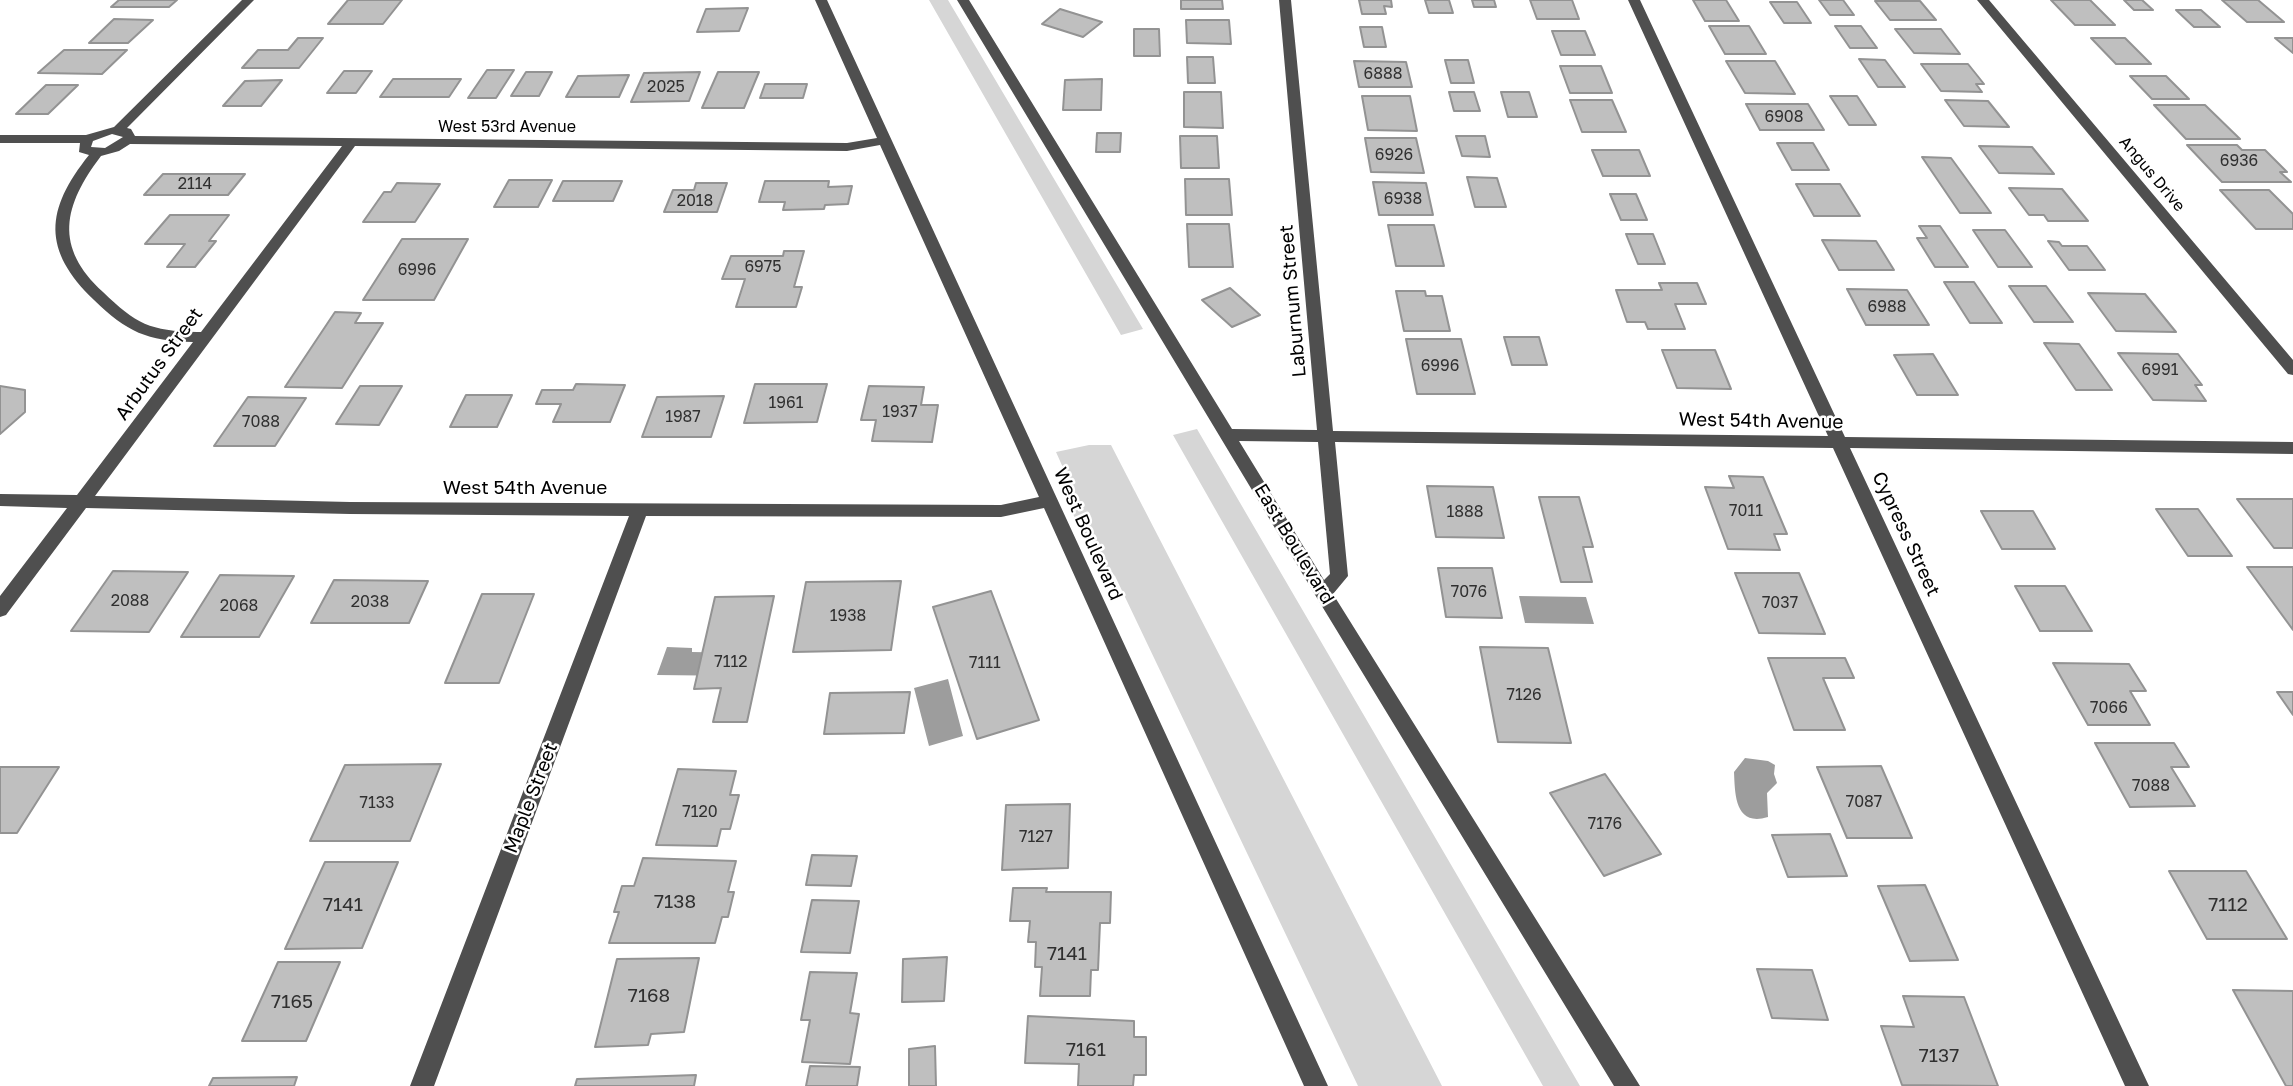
<!DOCTYPE html>
<html>
<head>
<meta charset="utf-8">
<style>
  body { margin:0 }
  canvas { display:block; background:#fff }
</style>
</head>
<body>
<canvas width="2293" height="1086"></canvas>
<script>
const ctx = document.querySelector('canvas').getContext('2d');
ctx.lineJoin = 'round';
function fillPath(path, color) { ctx.fillStyle = color; ctx.fill(path, 'evenodd'); }
function trace(path, color, width, dash) { ctx.strokeStyle = color; ctx.lineWidth = width; ctx.lineCap = dash ? 'butt' : 'round'; ctx.setLineDash(dash || []); ctx.stroke(path); }
function label(font, color, halo, rows, align = 'center') {
  ctx.font = font + ' "Golos Text",sans-serif'; ctx.lineWidth = 5; ctx.setLineDash([]); ctx.textBaseline = 'middle'; ctx.strokeStyle = halo; ctx.fillStyle = color; for (const [text, x, y, turn = 0] of rows) {
    ctx.save(); ctx.translate(x, y); ctx.rotate((+turn || 0) * Math.PI / 180); ctx.textAlign = isNaN(turn) ? turn : align; if (halo) ctx.strokeText(text, 0, 0); ctx.fillText(text, 0, 0); ctx.restore();
  }
}
fillPath(new Path2D(`
  M929 0H948L1143 329 1121 335Z
  M1197 429 1580 1086H1543L1173 435Z
  M1089 445H1111L1442 1086H1358L1115 576 1096 560 1067 502 1073 490 1056 452Z`), '#d6d6d6');
fillPath(new Path2D(`
  M1519 596 1586 597 1594 624 1525 623Z
  M667 647 692 648V652L749 653 743 676 657 675Z
  M948 679 963 736 929 746 914 688Z
  M1745 758 1768 761 1775 765 1774 774 1777 783 1767 793 1768 817C1735 827 1735 795 1734 772Z`), '#9d9d9d');
const building = new Path2D(`
  M119 0H177L169 7H111Z
  M348 0H402L383 24H328Z
  M1181 0H1222L1223 9H1181Z
  M1359 0H1391L1392 7 1384 6 1386 14H1362Z
  M1425 0H1449L1453 13H1429Z
  M1472 0H1494L1496 7H1474Z
  M1530 0H1572L1579 19H1537Z
  M1693 0H1726L1739 21H1705Z
  M1819 0H1843L1854 15H1830Z
  M2051 0H2090L2115 25H2075Z
  M2124 0H2142L2153 10H2134Z
  M2222 0H2258L2284 22H2247Z
  M1875 1H1920L1936 20H1890Z
  M1770 2H1797L1811 23H1784Z
  M748 8 739 31 697 32 706 9Z
  M1060 9 1102 22 1083 37 1042 24Z
  M2176 10H2201L2220 27H2194Z
  M114 19 153 20 128 43H89Z
  M1186 20H1229L1231 44 1187 43Z
  M1709 26H1749L1766 54H1725Z
  M1835 26H1861L1877 48H1850Z
  M1360 27H1382L1386 47H1364Z
  M1134 29H1159L1160 56H1134Z
  M1895 29H1941L1960 54 1914 53Z
  M1552 31H1585L1595 55H1561Z
  M298 38H323L299 68H242L258 50H288Z
  M2091 38H2125L2151 64H2116Z
  M2275 38H2293V53Z
  M64 50H127L102 74 38 73Z
  M1187 57H1213L1215 83H1188Z
  M1859 59 1885 60 1905 87H1878Z
  M1445 60H1468L1474 83H1451Z
  M1354 61 1406 62 1412 87H1359Z
  M1726 61H1775L1795 94 1745 93Z
  M1921 64H1968L1984 84H1976L1982 92 1941 91Z
  M1560 66H1601L1612 93H1570Z
  M487 70H514L496 98H468Z
  M344 71H372L356 93H327Z
  M526 72H552L539 96H511Z
  M700 72 689 101 631 102 644 73Z
  M718 72H759L744 108H702Z
  M629 75 619 97H566L578 76Z
  M2130 76H2166L2189 99H2152Z
  M393 79H461L449 97H380Z
  M1102 79 1101 110H1063L1065 80Z
  M282 80 261 106H223L245 81Z
  M765 84H807L803 98H760Z
  M46 85H78L48 114H16Z
  M1184 92H1221L1223 128 1184 127Z
  M1449 92H1474L1480 111H1454Z
  M1501 92H1529L1537 117H1508Z
  M1362 96H1410L1417 131 1368 130Z
  M1830 96H1857L1876 125H1849Z
  M1570 100H1612L1626 132H1582Z
  M1945 100 1988 101 2009 127 1964 126Z
  M1746 104H1808L1824 130H1760Z
  M2154 105H2205L2240 139H2186Z
  M1097 133H1121L1120 152H1096Z
  M1180 136H1217L1219 168H1181Z
  M1456 136H1485L1490 157 1462 156Z
  M1365 138H1416L1424 173 1371 172Z
  M1777 143H1813L1829 170H1792Z
  M2187 145H2237L2242 150H2265L2287 172H2280L2291 182H2222Z
  M1979 146 2032 147 2054 174 1999 173Z
  M1592 150H1639L1650 176H1603Z
  M1922 157 1951 158 1991 213H1960Z
  M163 174H245L228 195H144Z
  M1467 177 1497 178 1506 207H1475Z
  M1185 179H1229L1232 215H1186Z
  M509 180H552L538 207H494Z
  M563 181H622L613 201H553Z
  M765 181H829L828 187 852 186 848 204 825 205 824 209 783 210 785 202H759Z
  M1373 182 1426 183 1433 215H1379Z
  M397 183 440 184 415 222H363L384 192H391Z
  M696 183H727L717 212H664L673 190H694Z
  M1796 184H1840L1860 216H1814Z
  M2009 188 2062 189 2088 221H2048L2044 215H2029Z
  M2220 190H2269L2293 214V229H2256Z
  M1610 194H1636L1647 220H1621Z
  M170 215H229L209 241H216L195 267H167L185 244H145Z
  M1187 224H1229L1233 267H1189Z
  M1388 225H1434L1444 266H1396Z
  M1919 226H1940L1968 267H1935L1917 238H1927Z
  M1973 230H2005L2032 267H1998Z
  M1626 234H1653L1665 264H1638Z
  M402 239H468L434 300H363Z
  M1822 240 1876 241 1894 270H1839Z
  M2048 241 2059 242 2062 246H2087L2105 270H2069Z
  M784 251H804L794 287H802L796 307H736L745 279H722L731 256H783Z
  M1944 282H1974L2002 323H1970Z
  M1659 283H1697L1706 304H1675L1685 329H1648L1645 322H1627L1616 290H1662Z
  M2009 286H2046L2073 322H2034Z
  M1230 288 1260 315 1232 327 1202 300Z
  M1847 289 1907 290 1929 325H1866Z
  M1396 291H1425L1426 296H1442L1450 331H1404Z
  M2088 293 2145 294 2176 332 2116 331Z
  M335 312 361 313 355 323H383L342 388 285 387Z
  M1504 337H1539L1547 365H1512Z
  M1406 339H1461L1475 394H1417Z
  M2044 343 2079 344 2112 390H2076Z
  M1662 350H1715L1731 389 1677 388Z
  M2118 353 2178 354 2202 385H2195L2206 401 2153 400Z
  M1933 354 1958 395H1917L1894 355Z
  M576 384 625 385 610 422H553L561 404H536L542 390H573Z
  M755 384H827L817 422 744 423Z
  M0 386 25 390V412L0 434Z
  M360 386H402L379 425 336 424Z
  M869 386 924 387 921 405H938L932 442 872 441 876 420H861Z
  M466 395H512L497 427H450Z
  M724 396 711 437H642L657 397Z
  M248 397 306 398 275 446H214Z
  M1729 476 1763 477 1787 534H1774L1780 550 1728 549 1705 487 1734 488Z
  M1427 486 1493 487 1504 538 1436 537Z
  M1539 497H1579L1593 547H1583L1592 582H1561Z
  M2237 499H2293V548H2274Z
  M2156 509H2198L2232 556H2188Z
  M1981 511H2033L2055 549H2002Z
  M2247 567H2293V630Z
  M1438 568H1492L1502 618 1446 617Z
  M113 571 188 572 149 632 71 631Z
  M1735 573H1799L1825 634 1759 633Z
  M220 575 294 576 259 637H181Z
  M334 580 428 581 409 623H311Z
  M901 581 891 650 793 652 806 582Z
  M2015 586H2065L2092 631H2040Z
  M991 591 1039 720 977 739 933 607Z
  M482 594H534L499 683H445Z
  M774 596 747 722H713L721 688 694 689 715 597Z
  M1480 647 1548 648 1571 743 1498 742Z
  M1768 658H1845L1854 678H1823L1845 730H1794Z
  M2053 663 2129 664 2146 691H2130L2150 725H2088Z
  M910 692 904 733 824 734 830 693Z
  M2277 692H2293V715Z
  M2095 743H2174L2189 767H2171L2195 806 2130 807Z
  M441 764 410 841H310L345 765Z
  M1881 766 1912 838H1847L1817 767Z
  M0 767H59L17 833H0Z
  M678 769 736 771 730 795H739L730 829H721L717 846 656 845Z
  M1605 774 1661 854 1604 876 1550 793Z
  M1070 804 1068 868 1002 870 1006 805Z
  M1830 834 1847 876 1788 877 1772 835Z
  M812 855 857 856 851 886 806 885Z
  M643 858 736 861 728 892H734L728 917H722L715 943H609L619 912H614L622 886H634Z
  M325 862H398L362 948 285 949Z
  M2169 871H2246L2287 939H2207Z
  M1925 885 1958 960 1910 961 1878 886Z
  M1013 888H1047L1046 892H1111L1110 923H1100L1098 970H1091L1090 996H1040L1042 967H1035L1036 942H1028L1030 921H1010Z
  M812 900 859 901 850 953 801 952Z
  M947 957 944 1001 902 1002 903 959Z
  M699 958 684 1032 651 1034 648 1045 595 1047 617 959Z
  M278 962H340L306 1041H242Z
  M1757 969 1812 970 1828 1020 1772 1018Z
  M810 972 857 973 850 1013 859 1014 850 1064 802 1062 810 1020H801Z
  M2233 990 2293 991V1086H2286Z
  M1903 996 1964 997 1998 1086 1902 1085 1881 1026 1914 1027Z
  M1028 1016 1134 1021V1037H1146V1075H1134L1133 1086H1078L1079 1064 1025 1063Z
  M935 1046 936 1086H909V1049Z
  M810 1066 860 1067 857 1086H806Z
  M696 1075 694 1086H575L577 1079Z
  M297 1077 294 1086H209L213 1078Z`);
fillPath(building, '#bfbfbf');
trace(building, '#939393', 2);
fillPath(new Path2D(`
  M242 0H254L127 128 131 129 135 136 847 143 877 138 815 0H827L1328 1086H1304L1044 508 1001 517 646 516 434 1086H410L629 516 350 514 86 508 6 615 0 617V596L67 508 0 506V494L77 495 193 342C147 341 127 332 94 300 42 250 45 210 89 155L79 152 80 143H0V135H86L114 127ZM112 134 123 137 105 148 91 147 93 141ZM130 144 342 146 201 332H197C150 331 136 324 103 292 54 247 63 206 101 156L119 151ZM880 145 1039 497 1001 505 350 502 95 496 355 146 847 151Z
  M957 0H969L1232 429 1317 430 1279 0H1291L1333 431 1828 436 1628 0H1640L1845 437 2293 442V454L1850 448 2149 1086H2125L1833 448 1335 442 1348 576 1333 594 1640 1086H1614L1317 598ZM1239 441 1318 442 1330 574 1324 580Z
  M1977 0H1989L2293 360V375L2288 374Z`), '#4f4f4f');
label('16px', '#303030', null, [
  ["6888",1383,74],
  ["2025",666,87],
  ["6908",1784,117],
  ["6926",1394,155],
  ["6936",2239,161],
  ["2114",195,184],
  ["6938",1403,199],
  ["2018",695,201],
  ["6975",763,267],
  ["6996",417,270],
  ["6988",1887,307],
  ["6996",1440,366],
  ["6991",2160,370],
  ["1961",786,403],
  ["1937",900,412],
  ["1987",683,417],
  ["7088",261,422],
  ["7011",1746,511],
  ["1888",1465,512],
  ["7076",1469,592],
  ["2088",130,601],
  ["2038",370,602],
  ["7037",1780,603],
  ["2068",239,606],
  ["1938",848,616],
  ["7112",731,662],
  ["7111",985,663],
  ["7126",1524,695],
  ["7066",2109,708],
  ["7088",2151,786],
  ["7087",1864,802],
  ["7133",377,803],
  ["7120",700,812],
  ["7176",1605,824],
  ["7127",1036,837]
]);
label('16px', '#000', '#fff', [
  ["West 53rd Avenue",507,127],
  ["Angus Drive",2152,174,50]
]);
label('19px', '#000', '#fff', [
  ["Laburnum Street",1293,301,-95],
  ["Arbutus Street",159,364,-54],
  ["West 54th Avenue",1761,421,1],
  ["West 54th Avenue",525,488],
  ["West Boulevard",1088,534,66],
  ["Cypress Street",1906,534,65],
  ["East Boulevard",1294,544,59],
  ["Maple Street",531,798,-69]
]);
label('19px', '#303030', null, [
  ["7138",675,902],
  ["7141",343,905],
  ["7112",2228,905],
  ["7141",1067,954],
  ["7168",649,996],
  ["7165",292,1002],
  ["7161",1086,1050],
  ["7137",1939,1056]
]);
</script>
</body>
</html>
